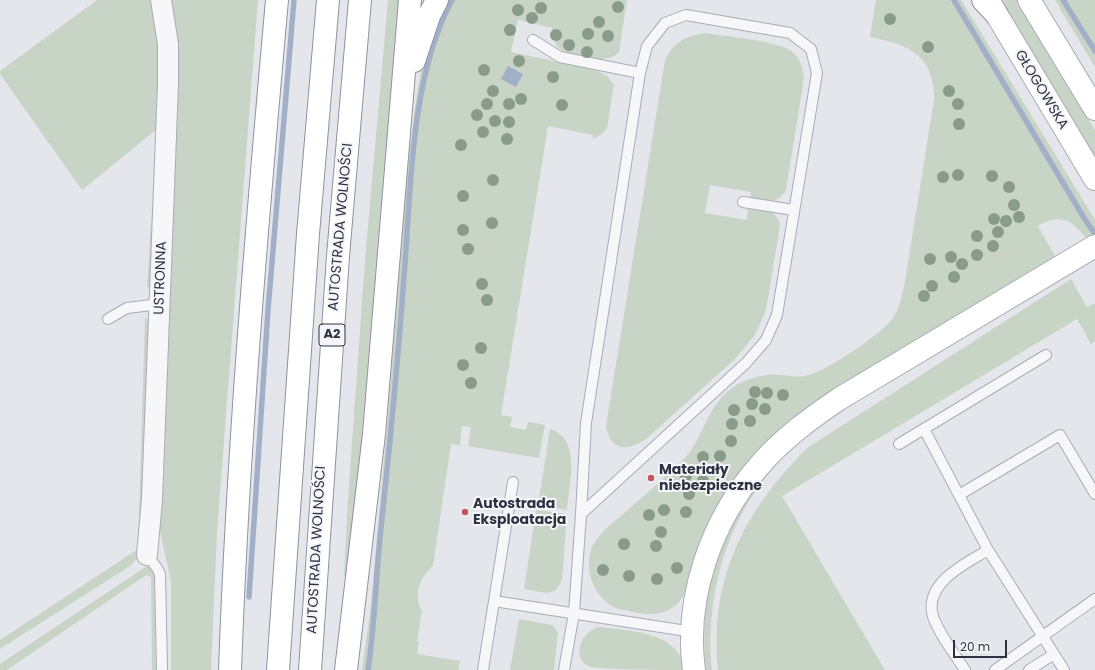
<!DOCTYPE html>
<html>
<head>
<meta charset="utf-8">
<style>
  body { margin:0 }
  #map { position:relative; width:1095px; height:670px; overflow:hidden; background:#e4e6eb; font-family:Poppins,sans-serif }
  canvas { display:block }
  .scale { position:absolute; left:953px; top:640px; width:54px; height:18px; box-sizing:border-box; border:2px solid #2d3242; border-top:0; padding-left:5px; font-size:12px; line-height:14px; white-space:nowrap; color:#2d3242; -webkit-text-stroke:3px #f4f5f8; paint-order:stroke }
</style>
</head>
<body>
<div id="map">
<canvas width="1095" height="670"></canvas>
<div class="scale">20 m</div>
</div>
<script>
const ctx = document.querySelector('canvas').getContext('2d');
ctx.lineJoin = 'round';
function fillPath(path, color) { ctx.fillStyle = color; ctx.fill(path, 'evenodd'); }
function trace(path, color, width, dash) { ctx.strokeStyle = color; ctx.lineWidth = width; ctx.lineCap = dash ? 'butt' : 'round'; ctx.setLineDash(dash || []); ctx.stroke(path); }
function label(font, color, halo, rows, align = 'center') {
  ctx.font = font + ' Poppins,sans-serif'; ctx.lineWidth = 4; ctx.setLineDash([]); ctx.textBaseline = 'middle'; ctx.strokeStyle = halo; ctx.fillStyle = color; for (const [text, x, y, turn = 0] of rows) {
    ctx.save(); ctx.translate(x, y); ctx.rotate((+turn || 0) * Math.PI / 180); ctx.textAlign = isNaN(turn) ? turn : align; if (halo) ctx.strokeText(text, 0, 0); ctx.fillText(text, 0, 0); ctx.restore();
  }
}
fillPath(new Path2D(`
  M97 0H155L160 35 154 284 147 288 157 129 82 190 0 74V71Z
  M169 0H258L217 532 211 670H171V581L159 527Z
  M388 0H401L365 427 346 575 344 576 348 499 365 260Z
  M446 0H627L619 52C608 65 570 58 559 48 554 43 552 35 552 28L518 20 511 52 596 70 607 76 614 85 607 128 602 134 593 139V135L548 126 501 415 512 417 510 427 526 430 528 422 545 425 539 458 468 446 471 427 462 426 460 445 451 444 433 566C418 579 413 596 423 613L421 615 417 642H419L417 654 460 661 458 670H362L370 613 387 427 407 169 417 93 422 65Z
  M876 0H961L1095 220V252C1080 230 1068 208 1038 226L1056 258 801 413C763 442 729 479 709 523 699 544 692 593 675 606 659 618 642 614 623 610 610 608 600 598 594 586 588 574 587 558 593 545 600 533 611 524 622 515 643 496 665 478 685 458 704 436 707 406 732 388 746 379 764 373 781 375 789 375 797 378 805 376 824 373 882 334 893 318 899 309 901 298 904 287L934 100C935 56 908 44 870 37Z
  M1000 0H1017L1095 130V158Z
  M1055 0H1095V67Z
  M705 33C724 36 778 41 791 51 800 58 803 67 804 78L786 190C777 204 764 204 750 196L751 192 710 185 705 213 747 220 748 208C764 211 776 208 780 225L769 293 765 312 755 335 735 359 646 439C627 452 610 451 606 426L665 60C674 42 685 36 705 33Z
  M1071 279 1087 307 1095 303V341L1091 344 1077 319 782 496 885 670H718C709 578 744 512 807 448Z
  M145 318 153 321 140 555 130 566 0 649V640L138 549Z
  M550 429C582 439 569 484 567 510L538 505Z
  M796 444 795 447C732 500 704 589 712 670H706C697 576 729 508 796 444Z
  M536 510 567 514 562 580 556 590 547 593 524 589Z
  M147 566 151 569 154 576 156 670H152L151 577 146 575 7 670H0V664Z
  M519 619 552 625 558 632 554 670H510Z
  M599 627C630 631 679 631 685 670 659 670 614 670 591 667 571 661 579 632 599 627Z`), '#c8d4c6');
fillPath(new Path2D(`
  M508 66 523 74 516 87 501 79Z`), '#a2b0c7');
trace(new Path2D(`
  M954 0 1084 218 1095 234
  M1063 0 1095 51
  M249 597 268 310 294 0
  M368 670C375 623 376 575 381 528 390 444 398 360 404 277 411 190 410 78 452 0`), '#a2b0c7', 5.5);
const lane = new Path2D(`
  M533 40 560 57 640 73
  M743 202 794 210
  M108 319 127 308 160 304
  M924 429 988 550 1064 670
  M899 444 1046 355
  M959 495 1060 435 1095 494
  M147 555 157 568 160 574 162 670
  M494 601 693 632
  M483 670 513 482
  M564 670 574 613 581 514 746 363 766 340 777 315 817 73 811 49 790 33 686 15 665 23 647 46 640 73 586 423 581 514
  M965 670C956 656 934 627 932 612 927 581 967 563 988 550
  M995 670 1095 599
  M1029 670 1054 654`);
const street = new Path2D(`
  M147 555 152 499 168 84V44L161 0`);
const secondary = new Path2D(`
  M988 0 1095 179
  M1029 0 1095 109
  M694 670C684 597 712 519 760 465 782 439 811 418 839 399L1095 246`);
const highway = new Path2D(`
  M983 0 997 15
  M414 61 429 16 437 0
  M230 670C238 446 257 223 277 0
  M278 670 308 234 328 0
  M310 670 338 256 360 0
  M346 670 374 434 410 0`);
trace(lane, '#a9acb5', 12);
trace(street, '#a9acb5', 22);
trace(secondary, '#a9acb5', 24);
trace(highway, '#8d92a0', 24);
trace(lane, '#f7f7f9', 10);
trace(street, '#f7f7f9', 20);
trace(secondary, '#fff', 22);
trace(highway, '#fff', 22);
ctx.fillStyle = '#899b8a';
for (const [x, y] of [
  [618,7],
  [541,8],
  [518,10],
  [532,18],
  [890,19],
  [599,22],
  [510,30],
  [588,34],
  [556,35],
  [608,36],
  [569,45],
  [928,47],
  [587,52],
  [519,61],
  [484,70],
  [553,77],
  [493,91],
  [949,91],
  [521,99],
  [487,104],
  [509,104],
  [958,104],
  [562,105],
  [477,115],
  [495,121],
  [509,122],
  [959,124],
  [483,132],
  [507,139],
  [461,145],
  [958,175],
  [992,176],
  [943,177],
  [493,180],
  [1009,187],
  [463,196],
  [1014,205],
  [1019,217],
  [994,219],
  [1006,221],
  [492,223],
  [463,230],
  [998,232],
  [977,236],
  [993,246],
  [468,249],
  [977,255],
  [951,257],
  [930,259],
  [962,264],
  [954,277],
  [482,284],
  [932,286],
  [924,296],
  [487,300],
  [481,348],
  [463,365],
  [471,383],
  [755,392],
  [767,393],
  [783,395],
  [752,404],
  [765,409],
  [734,410],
  [750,421],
  [732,424],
  [731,441],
  [720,456],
  [703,457],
  [686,476],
  [703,481],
  [689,494],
  [664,510],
  [686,512],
  [649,515],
  [661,532],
  [624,544],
  [656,546],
  [677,568],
  [603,570],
  [629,576],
  [657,579]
]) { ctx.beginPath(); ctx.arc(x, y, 6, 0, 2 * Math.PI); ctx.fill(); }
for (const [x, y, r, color] of [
  [651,478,4,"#c45558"],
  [465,512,4,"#c45558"]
]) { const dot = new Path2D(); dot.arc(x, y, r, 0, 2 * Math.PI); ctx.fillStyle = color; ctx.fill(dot); trace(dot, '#f4f5f8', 1.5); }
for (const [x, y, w] of [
  [332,335,26]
]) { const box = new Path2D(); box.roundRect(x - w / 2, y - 11, w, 22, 3); ctx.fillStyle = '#f4f5f8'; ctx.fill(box); trace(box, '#2d3242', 1); }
label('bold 13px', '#2d3242', null, [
  ["A2",332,335]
]);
label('14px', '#2d3242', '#f4f5f8', [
  ["GŁOGOWSKA",1041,90,59],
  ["AUTOSTRADA WOLNOŚCI",341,227,-85],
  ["USTRONNA",161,278,-88],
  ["AUTOSTRADA WOLNOŚCI",317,550,-87]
]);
label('bold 14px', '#2d3242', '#f4f5f8', [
  ["Materiały",659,470],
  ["niebezpieczne",659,486],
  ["Autostrada",473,504],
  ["Eksploatacja",473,520]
], 'left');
</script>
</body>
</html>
